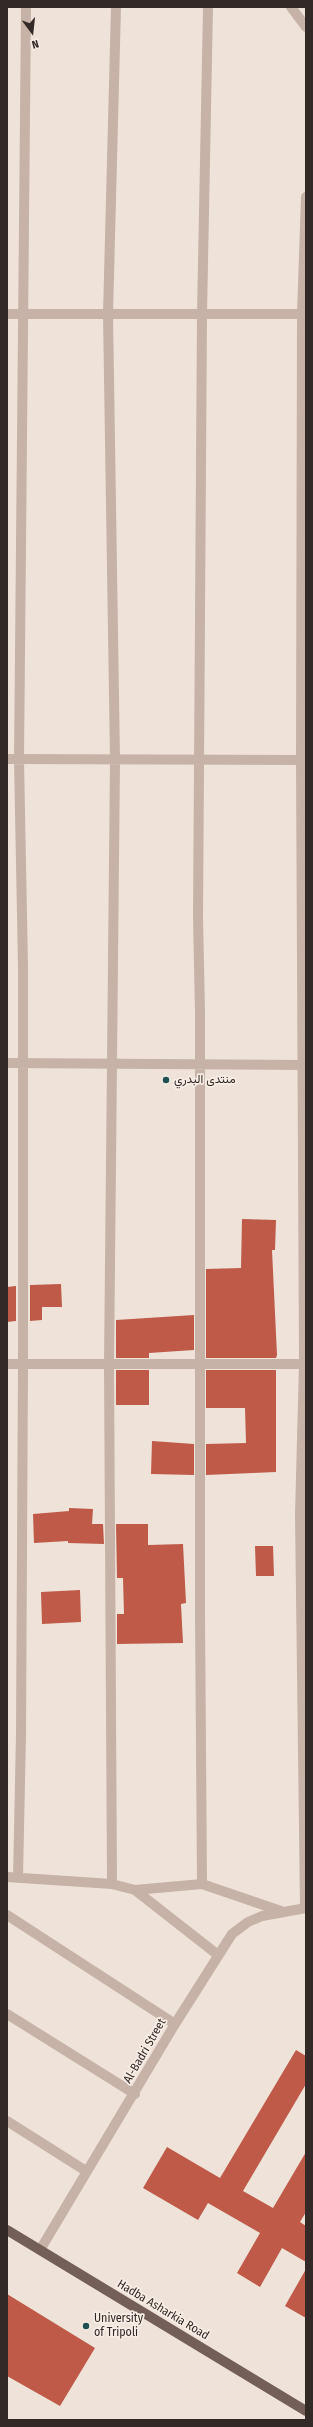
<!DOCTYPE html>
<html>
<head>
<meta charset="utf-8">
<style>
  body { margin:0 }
  #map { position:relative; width:313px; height:2427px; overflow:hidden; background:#efe3d9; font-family:"Fira Sans Condensed",sans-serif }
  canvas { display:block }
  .frame { position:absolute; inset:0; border:8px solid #332926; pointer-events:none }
  .north { position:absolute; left:12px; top:12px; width:40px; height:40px; -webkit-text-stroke:3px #f7ede4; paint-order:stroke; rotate:165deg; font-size:11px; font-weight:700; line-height:16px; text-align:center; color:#332926 }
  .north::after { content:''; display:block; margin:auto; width:14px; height:18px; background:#332926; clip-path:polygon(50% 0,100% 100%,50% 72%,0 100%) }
</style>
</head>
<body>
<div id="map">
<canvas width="313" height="2427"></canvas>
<div class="frame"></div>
<div class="north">N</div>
</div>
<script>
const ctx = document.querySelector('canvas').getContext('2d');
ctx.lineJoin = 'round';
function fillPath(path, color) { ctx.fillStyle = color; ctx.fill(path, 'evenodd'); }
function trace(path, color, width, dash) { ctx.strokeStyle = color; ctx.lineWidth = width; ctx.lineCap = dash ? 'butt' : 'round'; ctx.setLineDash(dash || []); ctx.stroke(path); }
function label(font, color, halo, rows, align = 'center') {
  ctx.font = font + ' "Fira Sans Condensed",Vazirmatn,sans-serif'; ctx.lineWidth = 3.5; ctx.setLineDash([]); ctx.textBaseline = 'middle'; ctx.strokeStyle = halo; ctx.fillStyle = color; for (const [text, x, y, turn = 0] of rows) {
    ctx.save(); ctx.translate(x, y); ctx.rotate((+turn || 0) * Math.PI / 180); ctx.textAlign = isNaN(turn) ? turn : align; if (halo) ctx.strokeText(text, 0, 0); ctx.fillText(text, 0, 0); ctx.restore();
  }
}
fillPath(new Path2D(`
  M242 1219 276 1220 275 1250H272L277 1355 276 1358H206V1269L241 1268Z
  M61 1284 62 1307H42V1320L30 1321V1285Z
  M16 1286V1321L7 1322V1287Z
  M194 1315V1350L149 1353V1358H116V1320Z
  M116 1370H149V1405H116Z
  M206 1370H276V1472L206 1475V1444L246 1443 245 1408H206Z
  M152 1441 194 1444V1475L151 1474Z
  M69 1508 93 1509 92 1524H103L104 1544 68 1543V1541L34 1543 33 1514 69 1511Z
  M116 1524H148V1545L183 1544 186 1603 181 1604 183 1643 117 1644V1614H124L123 1578H117Z
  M255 1546H273L274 1576H256Z
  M80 1590 81 1622 42 1624 41 1592Z
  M296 2050 306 2056V2084L243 2191 273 2208 306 2152V2212L300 2222 306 2226V2262L282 2248 260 2287 237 2273 260 2233 208 2203 198 2220 143 2188 167 2147 220 2178Z
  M306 2269V2318L285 2306Z
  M7 2294 95 2348 60 2406 7 2376Z`), '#be5a47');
trace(new Path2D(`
  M291 7 306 27
  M7 314H302
  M7 759 306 760
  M7 1063 306 1065
  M7 1364H306
  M7 1877 112 1884 135 1890 202 1884 281 1911
  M18 1878 21 1734 23 1364V967L19 760 26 7
  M112 1884 109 1364 115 760 108 314 116 7
  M202 1884 200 1613V1013L198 917 202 314 208 7
  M135 1890 218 1955
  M305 1908 300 1515 304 1364 301 760 302 314 306 197
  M7 1915 175 2024
  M7 2014 135 2094
  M7 2121 86 2171`), '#c6b2a6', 10);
trace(new Path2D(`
  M40 2250 175 2024 232 1934 248 1922 262 1916 306 1908`), '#c6b2a6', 10);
trace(new Path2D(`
  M7 2230 306 2411`), '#745f58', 10);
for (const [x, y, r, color] of [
  [166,1080,4,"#1e5150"],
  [86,2326,4,"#1e5150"]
]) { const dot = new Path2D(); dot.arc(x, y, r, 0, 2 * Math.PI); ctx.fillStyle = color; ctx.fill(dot); trace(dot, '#f7ede4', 1.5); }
label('12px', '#332926', '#f7ede4', [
  ["منتدى البدري",174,1080],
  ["University",94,2319],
  ["of Tripoli",94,2333]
], 'left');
label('12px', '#332926', '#f7ede4', [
  ["Al-Badri Street",145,2051,-60],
  ["Hadba Asharkia Road",163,2310,31]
]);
</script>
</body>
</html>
